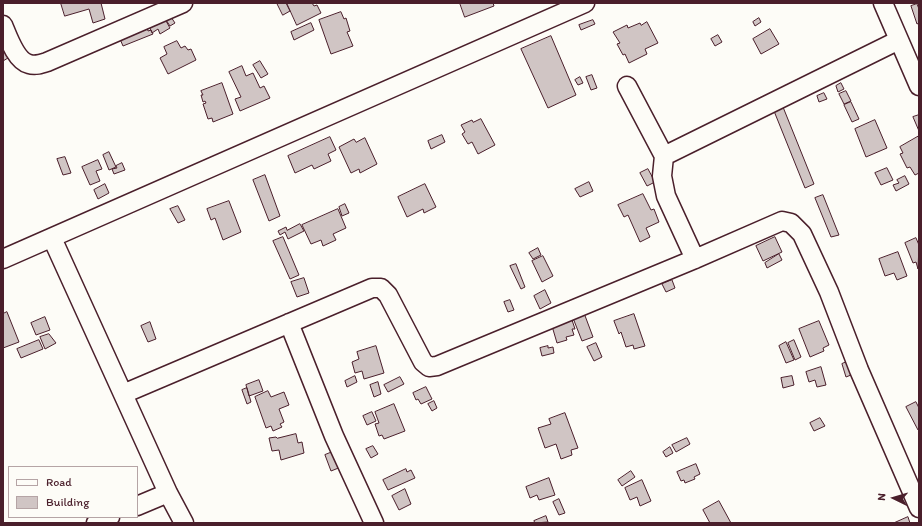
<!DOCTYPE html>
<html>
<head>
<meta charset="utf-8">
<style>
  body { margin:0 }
  #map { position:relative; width:922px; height:526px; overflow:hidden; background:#fdfcf7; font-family:Itim,sans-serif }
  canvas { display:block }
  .frame { position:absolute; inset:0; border:4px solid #4a1f2b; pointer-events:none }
  .legend { position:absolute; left:8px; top:466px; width:130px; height:52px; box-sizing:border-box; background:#fdfcf7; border:1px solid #b5a4a5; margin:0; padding:5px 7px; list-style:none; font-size:12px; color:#4a1f2b }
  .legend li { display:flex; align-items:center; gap:8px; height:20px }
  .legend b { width:20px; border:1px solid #b5a4a5 }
  .north { position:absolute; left:874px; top:478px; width:40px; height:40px; -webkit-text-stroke:3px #fdfcf7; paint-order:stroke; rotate:275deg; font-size:11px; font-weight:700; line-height:16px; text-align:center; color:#4a1f2b }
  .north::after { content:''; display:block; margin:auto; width:14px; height:18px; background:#4a1f2b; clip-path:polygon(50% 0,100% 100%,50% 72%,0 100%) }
</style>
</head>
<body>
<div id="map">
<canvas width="922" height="526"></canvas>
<div class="frame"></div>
<ul class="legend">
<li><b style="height:5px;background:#fdfcf7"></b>Road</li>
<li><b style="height:11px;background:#d0c5c4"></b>Building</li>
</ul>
<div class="north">N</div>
</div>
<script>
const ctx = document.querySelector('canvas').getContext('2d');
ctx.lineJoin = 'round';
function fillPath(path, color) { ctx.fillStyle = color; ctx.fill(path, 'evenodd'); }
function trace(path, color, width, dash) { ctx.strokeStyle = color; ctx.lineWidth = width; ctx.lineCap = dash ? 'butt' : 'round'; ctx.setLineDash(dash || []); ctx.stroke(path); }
const building = new Path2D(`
  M61 3H101L105 19 93 23 89 9 65 16Z
  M277 3H286L290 11 283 15Z
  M287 3H312L314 6 317 5 321 13 297 25Z
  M460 3H493L494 6 465 17Z
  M917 4 919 9V23L917 24 911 6Z
  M341 12 344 19 346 18 350 31 347 32 353 46 331 54 319 20Z
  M171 17 175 23 170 26 166 20Z
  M759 18 761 22 755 26 753 22Z
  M164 20 165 22 166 21 170 28 160 34 158 29 152 33 150 28Z
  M593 20 595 24 581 30 579 25Z
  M647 22 658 43 645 49 647 54 629 63 625 54 623 55 617 44 620 43 613 32 627 25 628 28 640 23 641 25Z
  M311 23 314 30 294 40 291 32Z
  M147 27 148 31 151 30 153 34 123 46 120 39Z
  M770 29 779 44 761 54 753 39Z
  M718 35 722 42 715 46 711 39Z
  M551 36 576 95 548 108 521 49Z
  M177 41 181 48 185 46 188 50 191 49 196 60 168 74 160 58 167 54 164 47Z
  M3 42 8 58 3 61Z
  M260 61 268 74 261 78 253 65Z
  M242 66 246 76 253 73 260 88 264 86 270 98 240 111 235 99 241 97 229 72Z
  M592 75 597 88 591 90 586 77Z
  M580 77 583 83 578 85 575 80Z
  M222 83 233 114 213 122 212 118 208 119 203 104 206 103 205 101 203 102 201 95H203L201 91Z
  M841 83 844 89 838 92 836 86Z
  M846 91 851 101 844 104 839 94Z
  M824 93 827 99 819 102 817 96Z
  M851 102 859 119 852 122 844 105Z
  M783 107 814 184 805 188 774 111Z
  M919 115V131L913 117Z
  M481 119 495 145 478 154 472 142 468 144 462 134 465 132 461 125 472 120 473 122Z
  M875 120 887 148 866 157 855 129Z
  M442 135 445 142 431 149 428 141Z
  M919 136V173L915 175 910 167 907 168 900 154 903 153 900 147Z
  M330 137 336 150 328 154 331 161 314 169 312 165 295 173 288 156Z
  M365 138 377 164 360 173 359 169 351 173 339 147 354 139 356 142Z
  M109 152 116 167 109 170 103 155Z
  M65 157 71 173 63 175 57 159Z
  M98 160 102 169 96 171 100 181 90 185 82 167Z
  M122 163 125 170 114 174 112 169 117 168 116 166Z
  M887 168 893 180 881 185 875 173Z
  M648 169 655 182 647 186 640 173Z
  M265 175 280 216 269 221 253 180Z
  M905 176 909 184 896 191 893 185 899 183 897 180Z
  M589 182 593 191 580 197 575 189Z
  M105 184 109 193 98 199 94 190Z
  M425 184 436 207 424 213 423 209 407 217 398 197Z
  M643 194 651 210 654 209 659 222 646 228 650 237 640 242 628 215 624 217 618 205Z
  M823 195 839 235 831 237 815 198Z
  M229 201 241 232 223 240 215 218 211 220 207 209Z
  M345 204 349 213 342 216 339 207Z
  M178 206 185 220 178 223 170 209Z
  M338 209 346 228 333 234 336 240 323 246 321 240 311 244 302 225Z
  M300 224 304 231 288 239 285 232 280 235 278 231 286 227 287 230Z
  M283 237 299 275 290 279 273 241Z
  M775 237 782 252 763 261 756 246Z
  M916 238 919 245 918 269 916 262 913 263 905 243Z
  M538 248 541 255 533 259 529 253Z
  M898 252 907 276 897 280 894 273 885 276 879 259Z
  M779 254 782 260 767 268 765 263Z
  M543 256 553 276 542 282 532 261Z
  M516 264 525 287 521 289 510 266Z
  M304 278 309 293 297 297 291 282Z
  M672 280 675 288 666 292 662 284Z
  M545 290 551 303 540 309 534 296Z
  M510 300 514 310 508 312 504 302Z
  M7 312 19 342 3 348V314Z
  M584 313 593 337 582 341 573 318Z
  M634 314 645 346 634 349 633 345 626 347 621 332 619 334 614 321Z
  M45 317 50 330 36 335 31 323Z
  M572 320 575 329H572L574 335 566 337 567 340 557 343 552 326Z
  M819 321 829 345 823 348 824 351 810 357 799 329Z
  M150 322 156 339 148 342 141 326Z
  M49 334 56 343 45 349 40 337Z
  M39 340 43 349 21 358 17 349Z
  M794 340 801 357 795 360 788 343Z
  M786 342 794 360 786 363 779 346Z
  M596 343 602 357 594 361 587 347Z
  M376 346 384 373 364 379 362 371 355 373 352 362 359 359 357 352Z
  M548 346V348L553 347 554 353 542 356 540 348Z
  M851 360 856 373 846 377 842 364Z
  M821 367 826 385 817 387 815 380 809 382 806 372Z
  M355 376 357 382 347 387 345 381Z
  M792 376 794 385 783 388 781 378Z
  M400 377 404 384 388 392 384 385Z
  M259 380 263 391 249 396 246 385Z
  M378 382 381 394 374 397 370 385Z
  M426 387 432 399 421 404 418 399 416 400 413 393Z
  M247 388 251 402 247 404 242 390Z
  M268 391 271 397 284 392 289 405 279 409 284 422 280 424 282 427 273 431 271 426 266 428 255 397Z
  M434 401 437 408 432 411 428 404Z
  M916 402 919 408V429L918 430 906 407Z
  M394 404 405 431 384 439 382 435 379 436 375 424 379 423 375 412Z
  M372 412 376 421 367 425 363 416Z
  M565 413 578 448 571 450 572 455 561 459 556 444 545 448 538 428 551 424 549 419Z
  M820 418 825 426 814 431 810 423Z
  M296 434 298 443 302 442 304 453 281 460 279 450 272 451 269 438 276 437 277 438Z
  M687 438 690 444 676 452 672 445Z
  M373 446 378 454 371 458 366 449Z
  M670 447 673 453 666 457 663 452Z
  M335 451 341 467 331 471 325 455Z
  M696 464 700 474 694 477 695 479 685 483 684 480 681 481 677 472Z
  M406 469 407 472 411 470 415 478 388 490 383 480Z
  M631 471 635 477 622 486 618 480Z
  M549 478 555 495 539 500 537 495 530 498 526 487Z
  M642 480 651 501 640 506 637 497 630 500 625 488Z
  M405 489 411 504 399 510 392 496Z
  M559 499 565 513 559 515 553 502Z
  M719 501 731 523H710L703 510Z
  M546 516 548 522 535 523 534 521Z
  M908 517 910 523H894Z`);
fillPath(building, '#d0c5c4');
trace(building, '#4a1f2b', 1);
const minor = new Path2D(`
  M883 3 919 86
  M3 25C8 37 16 61 29 64 35 66 41 64 47 62L183 3
  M627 86 664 156 662 176 666 196 695 259
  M664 156 899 40
  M52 238 168 493 184 523
  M3 259 585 3
  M289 323 334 436 374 523
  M123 394 372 288H381L388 295 423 362 429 367 437 366 695 259 782 221 791 223 802 234 829 292 859 370 919 508
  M137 506 168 493
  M96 523 110 517`);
trace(minor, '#4a1f2b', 21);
trace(minor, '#fdfcf7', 18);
</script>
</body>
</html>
